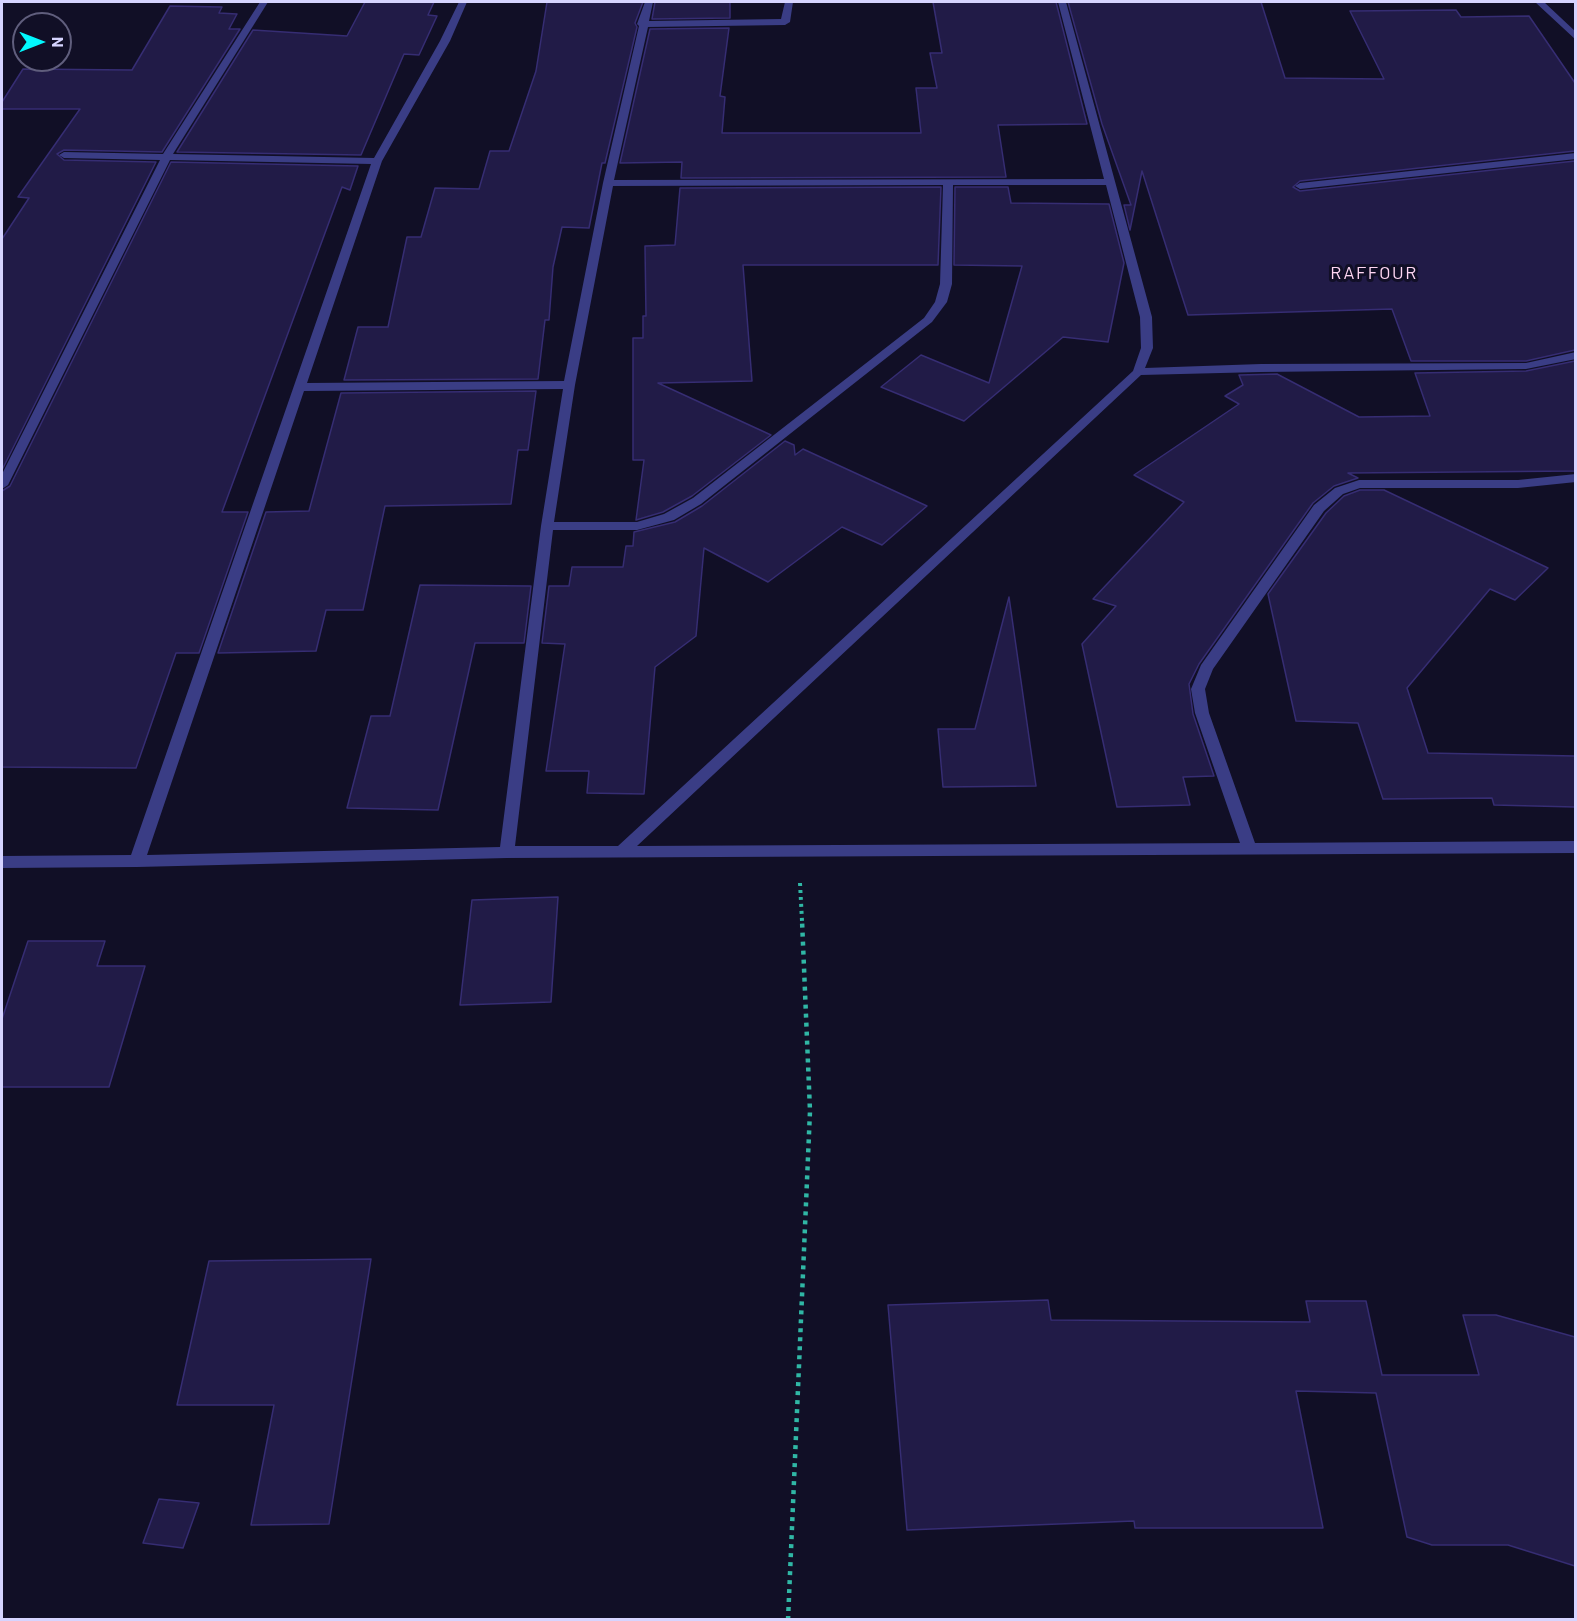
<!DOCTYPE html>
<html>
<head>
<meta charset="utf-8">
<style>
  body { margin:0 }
  #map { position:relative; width:1577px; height:1621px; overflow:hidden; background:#110f26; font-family:Barlow,sans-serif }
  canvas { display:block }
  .frame { position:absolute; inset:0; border:3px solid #d6d4ff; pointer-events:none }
  .north { position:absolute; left:12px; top:12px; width:60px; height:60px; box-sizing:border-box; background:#110f26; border:2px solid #605e7d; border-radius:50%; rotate:90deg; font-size:16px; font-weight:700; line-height:24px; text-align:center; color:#d6d4ff }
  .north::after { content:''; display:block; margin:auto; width:21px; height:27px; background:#02f8fe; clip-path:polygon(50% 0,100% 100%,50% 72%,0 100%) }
</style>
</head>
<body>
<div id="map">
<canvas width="1577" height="1621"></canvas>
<div class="frame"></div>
<div class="north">N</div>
</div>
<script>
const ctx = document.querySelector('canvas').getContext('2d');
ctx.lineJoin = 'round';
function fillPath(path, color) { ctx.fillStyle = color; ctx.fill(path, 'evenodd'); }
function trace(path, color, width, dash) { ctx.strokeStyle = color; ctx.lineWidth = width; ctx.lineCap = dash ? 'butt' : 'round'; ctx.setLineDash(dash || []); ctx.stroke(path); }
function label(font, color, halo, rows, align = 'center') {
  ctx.font = font + ' Barlow,sans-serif'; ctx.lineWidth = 6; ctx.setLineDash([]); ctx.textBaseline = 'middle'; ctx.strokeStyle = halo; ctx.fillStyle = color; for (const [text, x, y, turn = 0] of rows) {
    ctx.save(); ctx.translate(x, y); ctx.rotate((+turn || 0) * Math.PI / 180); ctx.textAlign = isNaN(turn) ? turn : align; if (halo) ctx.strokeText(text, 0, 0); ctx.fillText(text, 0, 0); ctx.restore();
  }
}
const building = new Path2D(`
  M365 2H434L428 15 437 16 419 55 404 54 361 155 177 152 253 30 347 36Z
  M547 2H643L635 23 637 27 605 163H602L589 228 562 227 553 267 549 320H545L538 379 344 380 358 327H388L407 237H421L435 188 479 189 490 151H509L536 71Z
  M655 2H730V18L652 19Z
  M933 2H1056L1087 124 998 125 1006 177 681 178 682 162 620 163 650 29 729 28 720 96 725 97 722 133H921L916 88H937L930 53H942Z
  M1068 2H1261L1285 78 1384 79 1350 11 1456 10 1461 17 1529 16 1575 83V151L1300 181 1293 187 1300 191 1575 161V350L1526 361H1411L1392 309 1188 315 1142 171 1130 230 1124 205H1131L1102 124Z
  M170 6 222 7 219 13 237 14 229 29H240L162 152 64 150 57 154 64 160 156 162 2 470V239L29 198 18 197 80 109H2V102L23 69 132 70Z
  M171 162 358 166 350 190 342 187 222 512H248L199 653H176L136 768 2 767V491L10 486Z
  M941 187 938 265H743L752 381 658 383 771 435 692 496 663 512 636 520 644 460H633V338H643V316H646L645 246 675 245 680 188Z
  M955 187H1008L1011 203 1109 204 1124 263 1108 342 1063 337 964 421 881 387 921 355 989 383 1022 266 954 265Z
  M1575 361V471L1348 473 1358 478 1334 486 1313 503 1199 664 1189 684 1193 714 1214 776 1183 777 1190 805 1117 807 1082 644 1116 606 1093 599 1184 502 1134 475 1239 404 1225 396 1243 385 1239 375 1277 374 1359 417 1430 416 1415 373 1526 371Z
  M536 391 528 450H518L511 504 385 506 363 610H326L316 651 218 653 266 512 309 511 341 393Z
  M785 441 794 445 795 455 803 449 927 506 882 545 842 527 768 582 704 548 696 636 655 667 644 794 587 793 589 771H546L565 644 542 643 549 586H569L572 567H623L626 546H633L634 532 675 522 702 506Z
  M1360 490H1384L1548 568 1515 600 1490 589 1407 688 1428 753 1575 756V807L1494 805 1492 798 1383 799 1358 723 1296 721 1268 594 1326 513 1344 496Z
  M420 585 531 586 524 643H475L438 810 347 808 371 716H390Z
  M1009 597 1036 786 943 787 938 729H975Z
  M558 897 551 1002 460 1005 472 900Z
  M28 941H105L97 966H145L109 1087H2V1019Z
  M371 1259 329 1524 251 1525 274 1405H177L209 1261Z
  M1048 1300 1051 1320 1310 1322 1306 1301H1366L1382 1375H1479L1463 1315H1496L1575 1337V1566L1508 1545H1432L1407 1537 1376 1393 1296 1391 1323 1528H1135L1134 1521 907 1530 888 1305Z
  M159 1499 199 1503 183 1548 143 1543Z`);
fillPath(building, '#211b47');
trace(building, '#362d73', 1.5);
trace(new Path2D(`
  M800 883 802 921`), '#30b7a5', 4, [3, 4]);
trace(new Path2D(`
  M788 1620 810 1111 802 920`), '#30b7a5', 4.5, [4, 5]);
fillPath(new Path2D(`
  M260 2H268L173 154 374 158 440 41 459 2H467L450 41 382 161 307 383 564 381 603 183 639 26 637 24 645 2H653L649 21 781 19 785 2H793L790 22 785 25 648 27 614 180 1104 179 1058 2H1066L1152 317 1153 348 1145 368 1261 364 1526 363 1576 352V359L1526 369 1261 372 1141 375 637 846 1240 843 1195 713 1191 689 1201 665 1314 505 1335 488 1359 480H1518L1576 474V482L1518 488H1360L1343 494 1324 511 1213 669 1205 689 1209 713 1255 843 1576 841V853L507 858 137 867 2 868V856L131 855 371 164 170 160 8 485 2 489V474L160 160 64 158 59 155 64 152 163 154ZM943 185 940 284 935 302 924 318 693 498 664 514 637 522H554L575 385 613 186ZM953 185H1106L1140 317 1141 348 1133 371 618 846H515L553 530H637L674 520 701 504 932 322 947 302 952 284ZM563 389 541 526 500 847 147 855 304 391Z
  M1535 2H1544L1576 32V40Z
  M1576 153V159L1300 189 1295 186 1300 183Z`), '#3a3d85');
ctx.letterSpacing = '1.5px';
label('18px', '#ffd6f3', '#110f26', [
  ["RAFFOUR",1374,273]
]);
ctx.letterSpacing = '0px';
</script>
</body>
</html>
